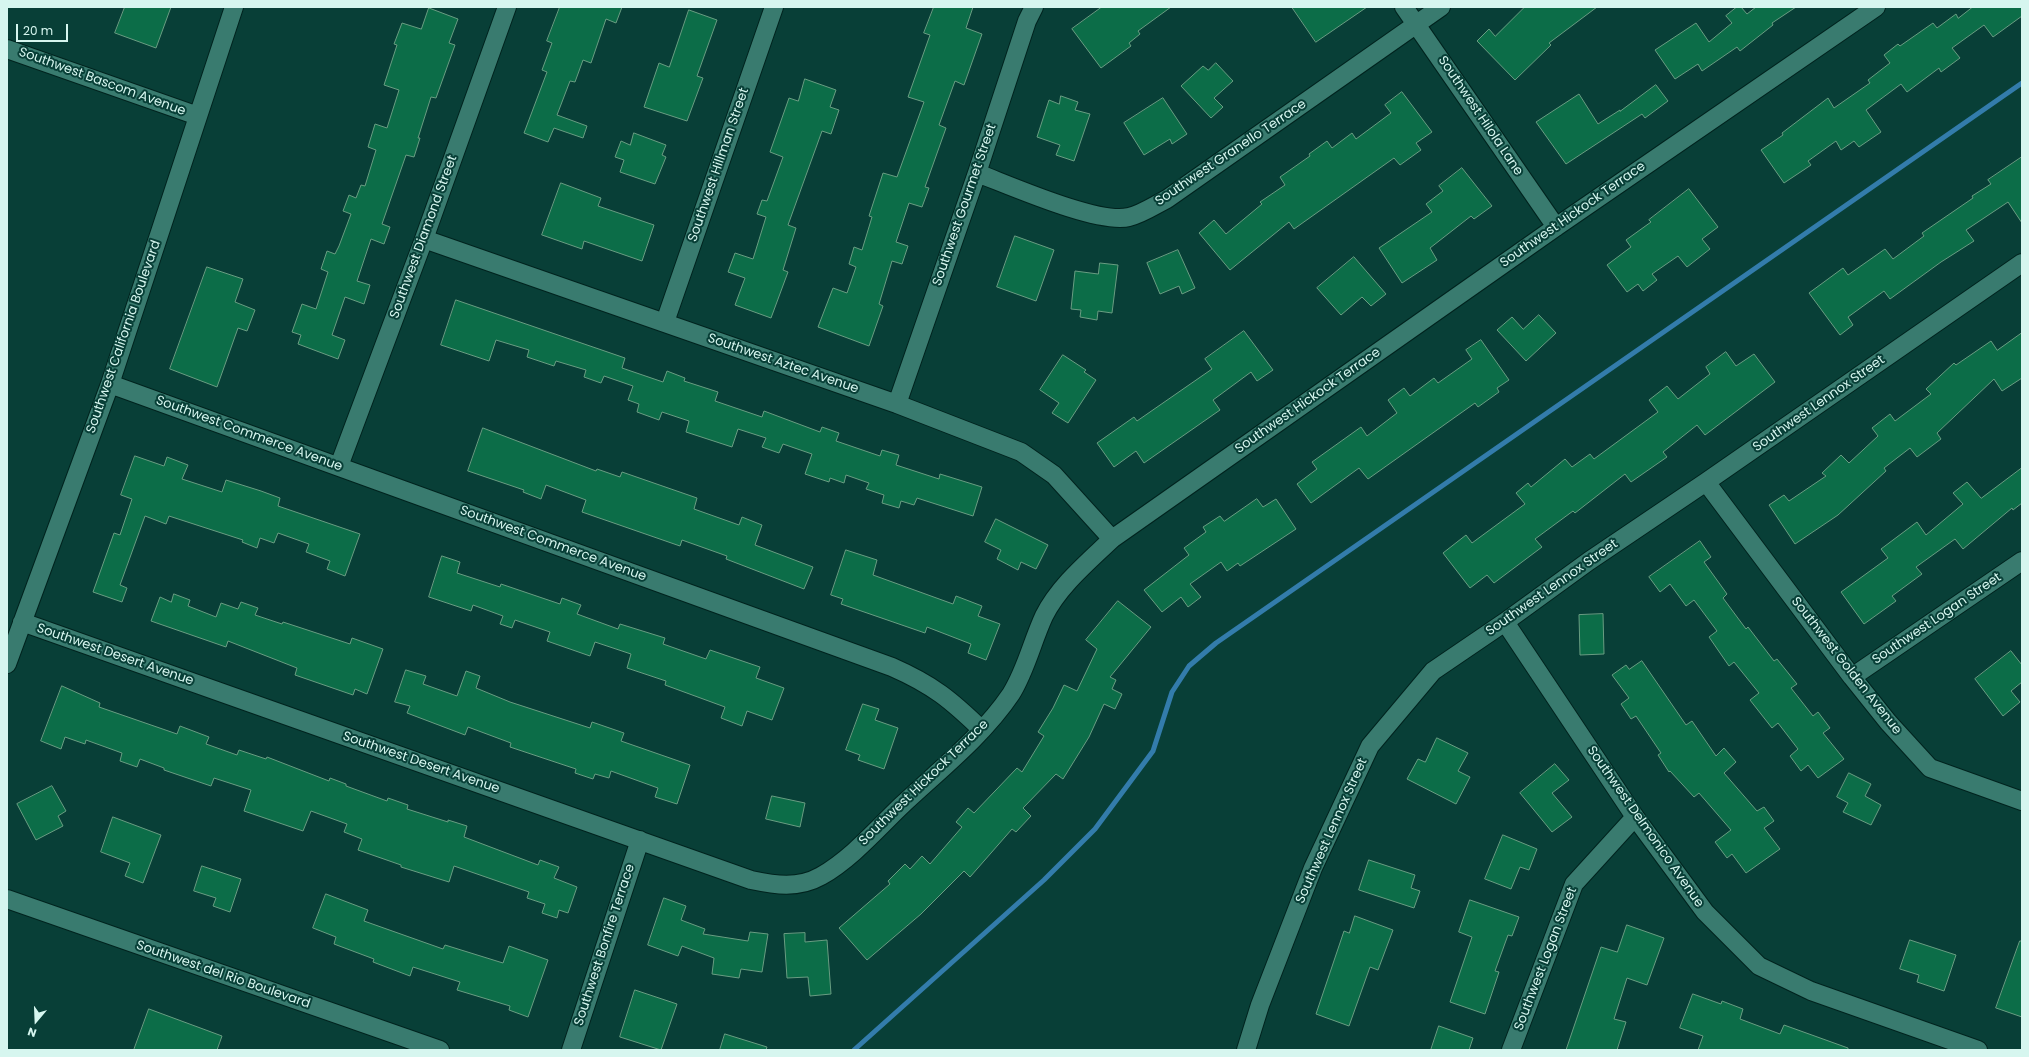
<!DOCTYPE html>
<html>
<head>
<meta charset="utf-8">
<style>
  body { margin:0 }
  #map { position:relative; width:2029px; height:1057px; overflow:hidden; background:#083f37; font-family:Poppins,sans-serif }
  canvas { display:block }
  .frame { position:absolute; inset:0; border:8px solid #d6f6ef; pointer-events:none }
  .north { position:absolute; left:16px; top:1001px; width:40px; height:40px; -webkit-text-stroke:3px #083f37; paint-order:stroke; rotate:199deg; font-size:11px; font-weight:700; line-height:16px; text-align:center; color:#d6f6ef }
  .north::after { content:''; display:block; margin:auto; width:14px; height:18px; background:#d6f6ef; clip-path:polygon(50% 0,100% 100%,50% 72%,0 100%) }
  .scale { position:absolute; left:16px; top:24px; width:52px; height:18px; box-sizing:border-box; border:2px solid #d6f6ef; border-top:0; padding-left:5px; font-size:12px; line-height:14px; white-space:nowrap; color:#d6f6ef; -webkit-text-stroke:3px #083f37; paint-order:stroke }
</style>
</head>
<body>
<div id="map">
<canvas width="2029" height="1057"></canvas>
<div class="frame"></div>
<div class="north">N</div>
<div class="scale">20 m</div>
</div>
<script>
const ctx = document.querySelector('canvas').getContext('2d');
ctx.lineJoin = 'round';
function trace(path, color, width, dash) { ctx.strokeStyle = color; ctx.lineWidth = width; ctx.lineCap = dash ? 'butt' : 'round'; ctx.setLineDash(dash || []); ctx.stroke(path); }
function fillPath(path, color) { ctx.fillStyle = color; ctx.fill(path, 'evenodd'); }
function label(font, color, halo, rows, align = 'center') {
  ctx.font = font + ' Poppins,sans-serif'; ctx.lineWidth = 4; ctx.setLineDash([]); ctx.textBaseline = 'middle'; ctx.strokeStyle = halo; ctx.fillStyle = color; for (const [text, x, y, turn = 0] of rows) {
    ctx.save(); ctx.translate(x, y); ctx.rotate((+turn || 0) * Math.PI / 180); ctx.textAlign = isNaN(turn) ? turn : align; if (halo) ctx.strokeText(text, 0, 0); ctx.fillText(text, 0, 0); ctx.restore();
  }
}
trace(new Path2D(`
  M854 1050 1044 880 1095 829 1153 751 1172 692 1189 666 1216 643 2022 83`), '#337cab', 5);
const building = new Path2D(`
  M125 7H171L156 48 115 33Z
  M560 7H622L616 23 606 19 591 63 583 60 575 82 570 81 557 115 587 126 583 138 554 128 548 142 524 133 547 72 542 70 552 43 547 41Z
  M934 7H973L966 28 982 34 964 85 955 81 939 125 946 128 925 187 929 188 922 207 909 203 896 242 908 246 902 264 892 261 879 304 883 306 869 346 818 327 833 288 847 293 856 267 849 264 854 247 862 250 872 217 869 216 883 173 897 177 924 102 908 97 930 35 924 33Z
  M1102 7H1171L1138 31 1140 34 1129 43 1131 46 1101 68 1072 29Z
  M1292 7H1367L1316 42Z
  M1525 7H1597L1549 43 1551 45 1515 80 1477 41 1489 29 1495 36Z
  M1737 7H1741L1747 14 1756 7H1796L1772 23 1773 25 1740 51 1737 47 1702 71 1698 64 1675 79 1655 50 1696 23 1709 42 1732 23 1726 16Z
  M1973 7H2022V16L1993 37 1984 25 1952 48 1960 58 1941 72 1939 68 1907 92 1901 84 1866 110 1881 132 1859 147 1854 141 1841 150 1836 141 1808 161 1811 165 1784 183 1761 150 1783 135 1782 133 1828 98 1834 108 1870 83 1868 80 1890 63 1884 55 1898 44 1900 46 1933 23 1937 28 1956 14 1958 18Z
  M429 8 458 19 449 43 455 45 436 98 431 97 418 138H420L414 157 406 155 382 224 390 227 384 244 371 239 357 281 370 285 364 304 345 297 332 335 345 340 338 359 298 344 301 335 292 332 302 304 316 309 328 272 321 269 327 251 335 254 339 246 351 214 343 211 349 195 356 198 361 185 365 186 376 150 368 147 375 124 387 128 399 90 384 85 397 45 394 44 402 23 421 29Z
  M689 10 717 20 697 76 703 78 687 121 644 107 659 63 669 67Z
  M1216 63 1233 81 1214 98 1223 107 1211 118 1181 86 1203 66 1208 70Z
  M805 79 836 90 830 107 839 110 831 134 822 131 788 225 796 228 783 270 788 272 771 318 735 305 745 278 728 272 735 253 753 259 766 217 757 214 762 200 767 201 783 157 770 152 789 98 798 101Z
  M1656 85 1668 101 1645 118 1642 114 1566 164 1536 122 1579 94 1598 124 1620 110V111Z
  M1402 92 1432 132 1416 143 1421 150 1400 165 1394 158 1294 229 1289 222 1230 270 1199 233 1214 220 1226 234 1262 204 1260 202 1285 185 1280 177 1310 156 1309 154 1327 141 1332 148 1352 133 1356 139 1391 113 1385 105Z
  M1061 96 1078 102 1075 110 1090 114 1074 161 1056 155 1060 145 1037 137 1049 100 1059 104Z
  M1163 98 1187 134 1172 144 1170 139 1144 155 1124 123Z
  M634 133 666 145 662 155 666 157 655 184 620 172 624 160 615 157 621 141 630 145Z
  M2022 157V223L2008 202 1966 230 1974 241 1941 262 1890 299 1884 291 1848 317 1853 325 1840 335 1809 293 1843 268 1848 275 1885 249 1893 259 1924 236 1922 233 1973 198 1972 196 1991 184 1988 180Z
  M1462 168 1492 206 1474 219 1471 216 1430 248 1437 260 1402 283 1379 248 1432 212 1426 204 1443 191 1439 186Z
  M561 183 601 198 598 206 654 225 642 261 584 241 582 249 542 235Z
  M1689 189 1718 227 1702 239 1710 249 1687 267 1678 256 1652 274 1657 280 1643 291 1638 284 1627 292 1607 265 1631 247 1626 240 1651 222 1649 220Z
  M1015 236 1054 250 1036 301 997 287Z
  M1178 250 1195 288 1182 294 1179 286 1160 294 1147 263Z
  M1354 257 1386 294 1371 306 1362 297 1341 315 1317 288Z
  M1100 263 1118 265 1112 313 1098 311 1097 320 1080 317 1081 310 1071 309 1075 271 1098 274Z
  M207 267 243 279 235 302 255 310 247 331 238 328 217 387 170 369Z
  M456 300 625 358 622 368 663 382 667 371 685 378 684 381 718 392 715 401 762 417 764 411 820 432 822 427 839 433 836 441 880 456 882 450 899 455 896 465 939 479 940 474 982 487 973 516 917 498 914 505 901 501 899 508 882 503 884 495 866 489 869 483 846 475 844 483 830 478 829 482 805 474 812 454 783 444 779 453 762 447 766 438 738 429 732 447 686 432 689 421 662 412 659 420 637 412 639 404 628 400 633 386 604 376 601 383 584 377 586 370 556 361 554 366 527 357 529 350 496 340 489 361 441 345Z
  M1539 315 1556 333 1526 361 1497 330 1512 317 1523 329Z
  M1244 331 1273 370 1257 381 1251 372 1213 400 1220 410 1144 463 1136 451 1114 467 1097 443 1134 417 1137 421 1212 369 1205 359Z
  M2022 333V378L2002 391 1994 379 1937 433 1941 439 1917 457 1910 448 1884 468 1886 471 1838 515 1795 544 1769 505 1784 495 1789 501 1826 476 1822 473 1841 455 1849 463 1878 436 1872 428 1890 414 1895 421 1931 394 1926 389 1954 363 1956 365 1991 341 1997 350Z
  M1481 340 1509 380 1497 388 1499 392 1478 407 1475 403 1368 479 1359 468 1311 503 1297 484 1317 469 1312 462 1361 427 1367 436 1397 413 1388 400 1404 388 1410 396 1434 378 1438 383 1472 359 1466 350Z
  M1726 352 1736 366 1754 354 1775 382 1705 435 1697 425 1663 452 1667 457 1631 482 1625 474 1575 513 1573 511 1535 539 1542 547 1494 583 1487 575 1470 588 1443 553 1466 535 1472 543 1525 504 1516 493 1528 483 1531 487 1565 459 1572 467 1590 454 1594 459 1658 412 1649 400 1667 386 1678 399 1710 374 1706 367Z
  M1063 355 1086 370 1084 372 1096 380 1068 423 1052 413 1059 403 1040 390Z
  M483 428 596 471 597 469 620 477 622 472 697 498 694 509 739 525 742 517 762 525 755 545 813 567 804 589 726 559 727 556 682 540 680 546 582 512 586 500 546 485 541 499 523 492 524 490 468 471Z
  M135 456 164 466 167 457 188 465 182 479 222 492 226 480 261 491 280 498 278 506 360 534 345 576 327 569 330 561 306 552 309 544 278 533 274 543 260 538 257 548 242 542 243 540 169 516 166 524 145 516 120 585 127 588 122 602 93 592 114 533 120 535 132 499 121 495Z
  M2022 468V503L2013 510 2012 508 1963 549 1955 539 1916 567 1922 574 1892 596 1896 601 1864 624 1841 592 1888 558 1881 549 1917 522 1926 535 1963 504 1953 493 1967 482 1981 498Z
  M1257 499 1263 507 1276 499 1296 529 1240 566 1238 563 1227 571 1221 562 1190 584 1201 597 1188 607 1181 597 1162 612 1144 590 1189 555 1184 548 1206 532 1203 527 1220 516 1224 521Z
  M996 519 1048 545 1036 569 1021 562 1018 570 997 559 1001 550 985 542Z
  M1700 541 1711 557 1704 562 1727 594 1723 598 1746 629 1748 627 1774 661 1777 659 1797 684 1791 688 1813 716 1818 712 1830 728 1823 733 1844 759 1818 778 1808 765 1801 771 1790 756 1798 749 1778 723 1772 728 1750 700 1759 693 1734 662 1729 666 1709 637 1717 631 1694 600 1686 606 1670 584 1660 592 1649 577Z
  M846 550 877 560 873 575 953 604 956 596 982 606 978 616 1000 624 986 660 968 653 971 644 927 627 925 633 841 604 843 599 831 595Z
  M442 556 460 562 457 573 500 587 501 584 560 604 562 598 581 605 577 614 618 629 620 624 665 638 663 644 706 659 710 650 760 667 756 678 784 688 772 720 747 711 742 726 721 718 725 707 665 685 666 681 627 668 631 654 595 642 590 656 547 641 550 632 515 620 512 628 500 624 503 616 473 605 471 611 429 597Z
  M174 594 190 600 188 606 216 617 221 603 238 609 241 602 258 608 255 615 282 624 283 622 350 644 352 638 383 649 367 694 355 689 353 695 295 675 297 668 228 641 226 647 151 621 160 597 171 602Z
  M1118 601 1151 627 1110 677 1116 680 1112 689 1122 694 1115 709 1104 704 1089 737 1063 779 1056 774 1023 808 1031 816 1016 832 1012 829 970 877 964 871 921 914 867 960 839 928 890 884 888 881 905 864 910 869 922 856 930 864 962 827 956 822 968 808 974 813 1017 768 1022 772 1044 736 1038 732 1053 708 1064 685 1077 691 1097 649 1086 640Z
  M1603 614 1604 654 1580 655 1579 615Z
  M2011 651 2022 665V682L2011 691 2020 702 2003 716 1975 679Z
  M1642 661 1686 725 1692 721 1716 756 1724 748 1736 762 1724 773 1757 811 1764 807 1774 821 1764 828 1780 849 1746 873 1732 854 1727 858 1715 842 1731 830 1699 793 1694 797 1670 771 1669 772 1658 755 1661 753 1636 716 1631 719 1621 704 1629 698 1612 675 1626 665 1629 669Z
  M406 670 426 676 423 684 457 696 466 671 480 676 476 688 510 702 590 728 592 722 624 733 621 741 690 765 677 804 655 797 658 788 611 771 609 778 595 774 593 779 575 773 576 769 510 747 511 743 468 727 465 735 407 713 410 706 395 702Z
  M62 686 100 703 99 707 177 734 180 726 209 737 206 744 237 755 239 750 266 759 267 757 329 781 330 778 346 784V786L387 801 388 798 408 805 407 809 448 822V820L467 826 464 837 538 865 540 860 559 867 554 878 577 887 568 913 559 910 557 918 542 913 545 904 527 898 529 892 454 866 449 882 401 867V865L358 850 362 839 344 832 347 824 311 811 303 831 244 811 251 790 214 778 211 786 164 770V768L140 759 137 767 120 761 122 753 86 740 85 744 65 737 61 749 41 741Z
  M863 704 879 709 875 720 898 728 884 769 858 760 860 755 846 750Z
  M1437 738 1468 753 1458 771 1470 777 1456 804 1407 779 1418 759 1425 762Z
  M1555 764 1569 780 1552 793 1572 817 1552 832 1520 793Z
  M1849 773 1871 784 1865 796 1881 805 1871 825 1843 812 1848 803 1837 797Z
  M52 786 66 811 58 816 63 826 36 840 17 804Z
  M772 796 805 803 800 827 766 819Z
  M113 817 161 835 143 883 125 876 130 863 101 852Z
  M1503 835 1537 849 1529 870 1520 867 1511 889 1485 879Z
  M1369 860 1415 875 1411 888 1420 891 1414 908 1359 890Z
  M202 866 241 879 230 912 213 906 216 898 194 891Z
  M326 894 368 910 364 921 443 949 445 945 503 963 509 946 548 960 528 1017 509 1010 510 1006 457 990 460 982 413 967 410 976 373 962 374 959 334 944 336 937 313 928Z
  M664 898 686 906 681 920 705 929 703 934 748 941 750 932 768 934 762 972 741 969 739 978 712 974 714 958 682 946 678 956 648 945Z
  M1470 900 1519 917 1512 936 1508 935 1495 971 1499 972 1485 1014 1450 1002 1472 937 1459 932Z
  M1355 916 1393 930 1378 970 1370 967 1349 1026 1316 1014 1344 931 1349 933Z
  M1627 925 1664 938 1647 985 1627 978 1614 1019 1626 1022 1617 1050H1566L1601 947 1617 952Z
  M805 933V942L827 940 831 994 810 996 808 977 787 978 784 934Z
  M1910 940 1956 955 1944 991 1917 982 1919 975 1900 969Z
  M2020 941H2022V1017L1996 1008Z
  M635 990 677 1004 661 1050 620 1037Z
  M1693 994 1721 1004 1722 1001 1743 1009 1740 1019 1780 1034 1784 1025 1848 1048V1050H1698L1703 1036 1680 1028Z
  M149 1009 222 1036 217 1050H134Z
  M1439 1026 1473 1038 1469 1050H1431Z
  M725 1034 767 1047 766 1050H720Z`);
fillPath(building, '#0c6d48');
trace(building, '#699d82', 1);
const minor = new Path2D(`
  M1404 7 1556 227
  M7 49 198 116
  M977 173C1009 185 1099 225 1129 217 1142 214 1155 205 1167 199L1441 7
  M424 239 897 404 1021 452 1054 475 1112 539
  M665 322 774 7
  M110 384 892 667C933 685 951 700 982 730
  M897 404 977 173 1027 21 1034 7
  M339 466 424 239 507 7
  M1706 482 1852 677 1888 722 1930 768 2022 801
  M22 622 751 880C775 885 798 889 821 876 851 859 876 830 901 806 938 771 982 737 1011 694 1026 670 1032 642 1044 616 1059 586 1088 562 1112 539L1556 227 1876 7
  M1505 622 1635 817 1705 912 1759 966 1811 991 1978 1050
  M7 664 110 384 234 7
  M1852 677 2022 561
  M7 899 440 1050
  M571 1050 640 840
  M1246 1050 1260 1005 1313 868 1370 746 1433 671 1505 622 1589 561 1706 482 2022 263
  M1511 1050 1574 884 1635 817`);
trace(minor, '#00231e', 20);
trace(minor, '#397b6f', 18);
label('13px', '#d6f6ef', '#083f37', [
  ["Southwest Bascom Avenue",102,82,20],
  ["Southwest Hilola Lane",1480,116,56],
  ["Southwest Granello Terrace",1231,153,-34],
  ["Southwest Hillman Street",719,165,-71],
  ["Southwest Gourmet Street",965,205,-71],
  ["Southwest Hickock Terrace",1573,215,-35],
  ["Southwest Diamond Street",424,237,-70],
  ["Southwest California Boulevard",124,337,-71],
  ["Southwest Aztec Avenue",783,364,19],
  ["Southwest Hickock Terrace",1308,401,-35],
  ["Southwest Lennox Street",1819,404,-35],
  ["Southwest Commerce Avenue",249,434,20],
  ["Southwest Commerce Avenue",553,544,20],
  ["Southwest Lennox Street",1552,588,-35],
  ["Southwest Logan Street",1937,619,-34],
  ["Southwest Desert Avenue",115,655,19],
  ["Southwest Golden Avenue",1846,666,52],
  ["Southwest Desert Avenue",421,763,19],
  ["Southwest Hickock Terrace",924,783,-44],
  ["Southwest Delmonico Avenue",1645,827,55],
  ["Southwest Lennox Street",1332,831,-66],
  ["Southwest Bonfire Terrace",605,945,-72],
  ["Southwest Logan Street",1546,959,-69],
  ["Southwest del Rio Boulevard",223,975,19]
]);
</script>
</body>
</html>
